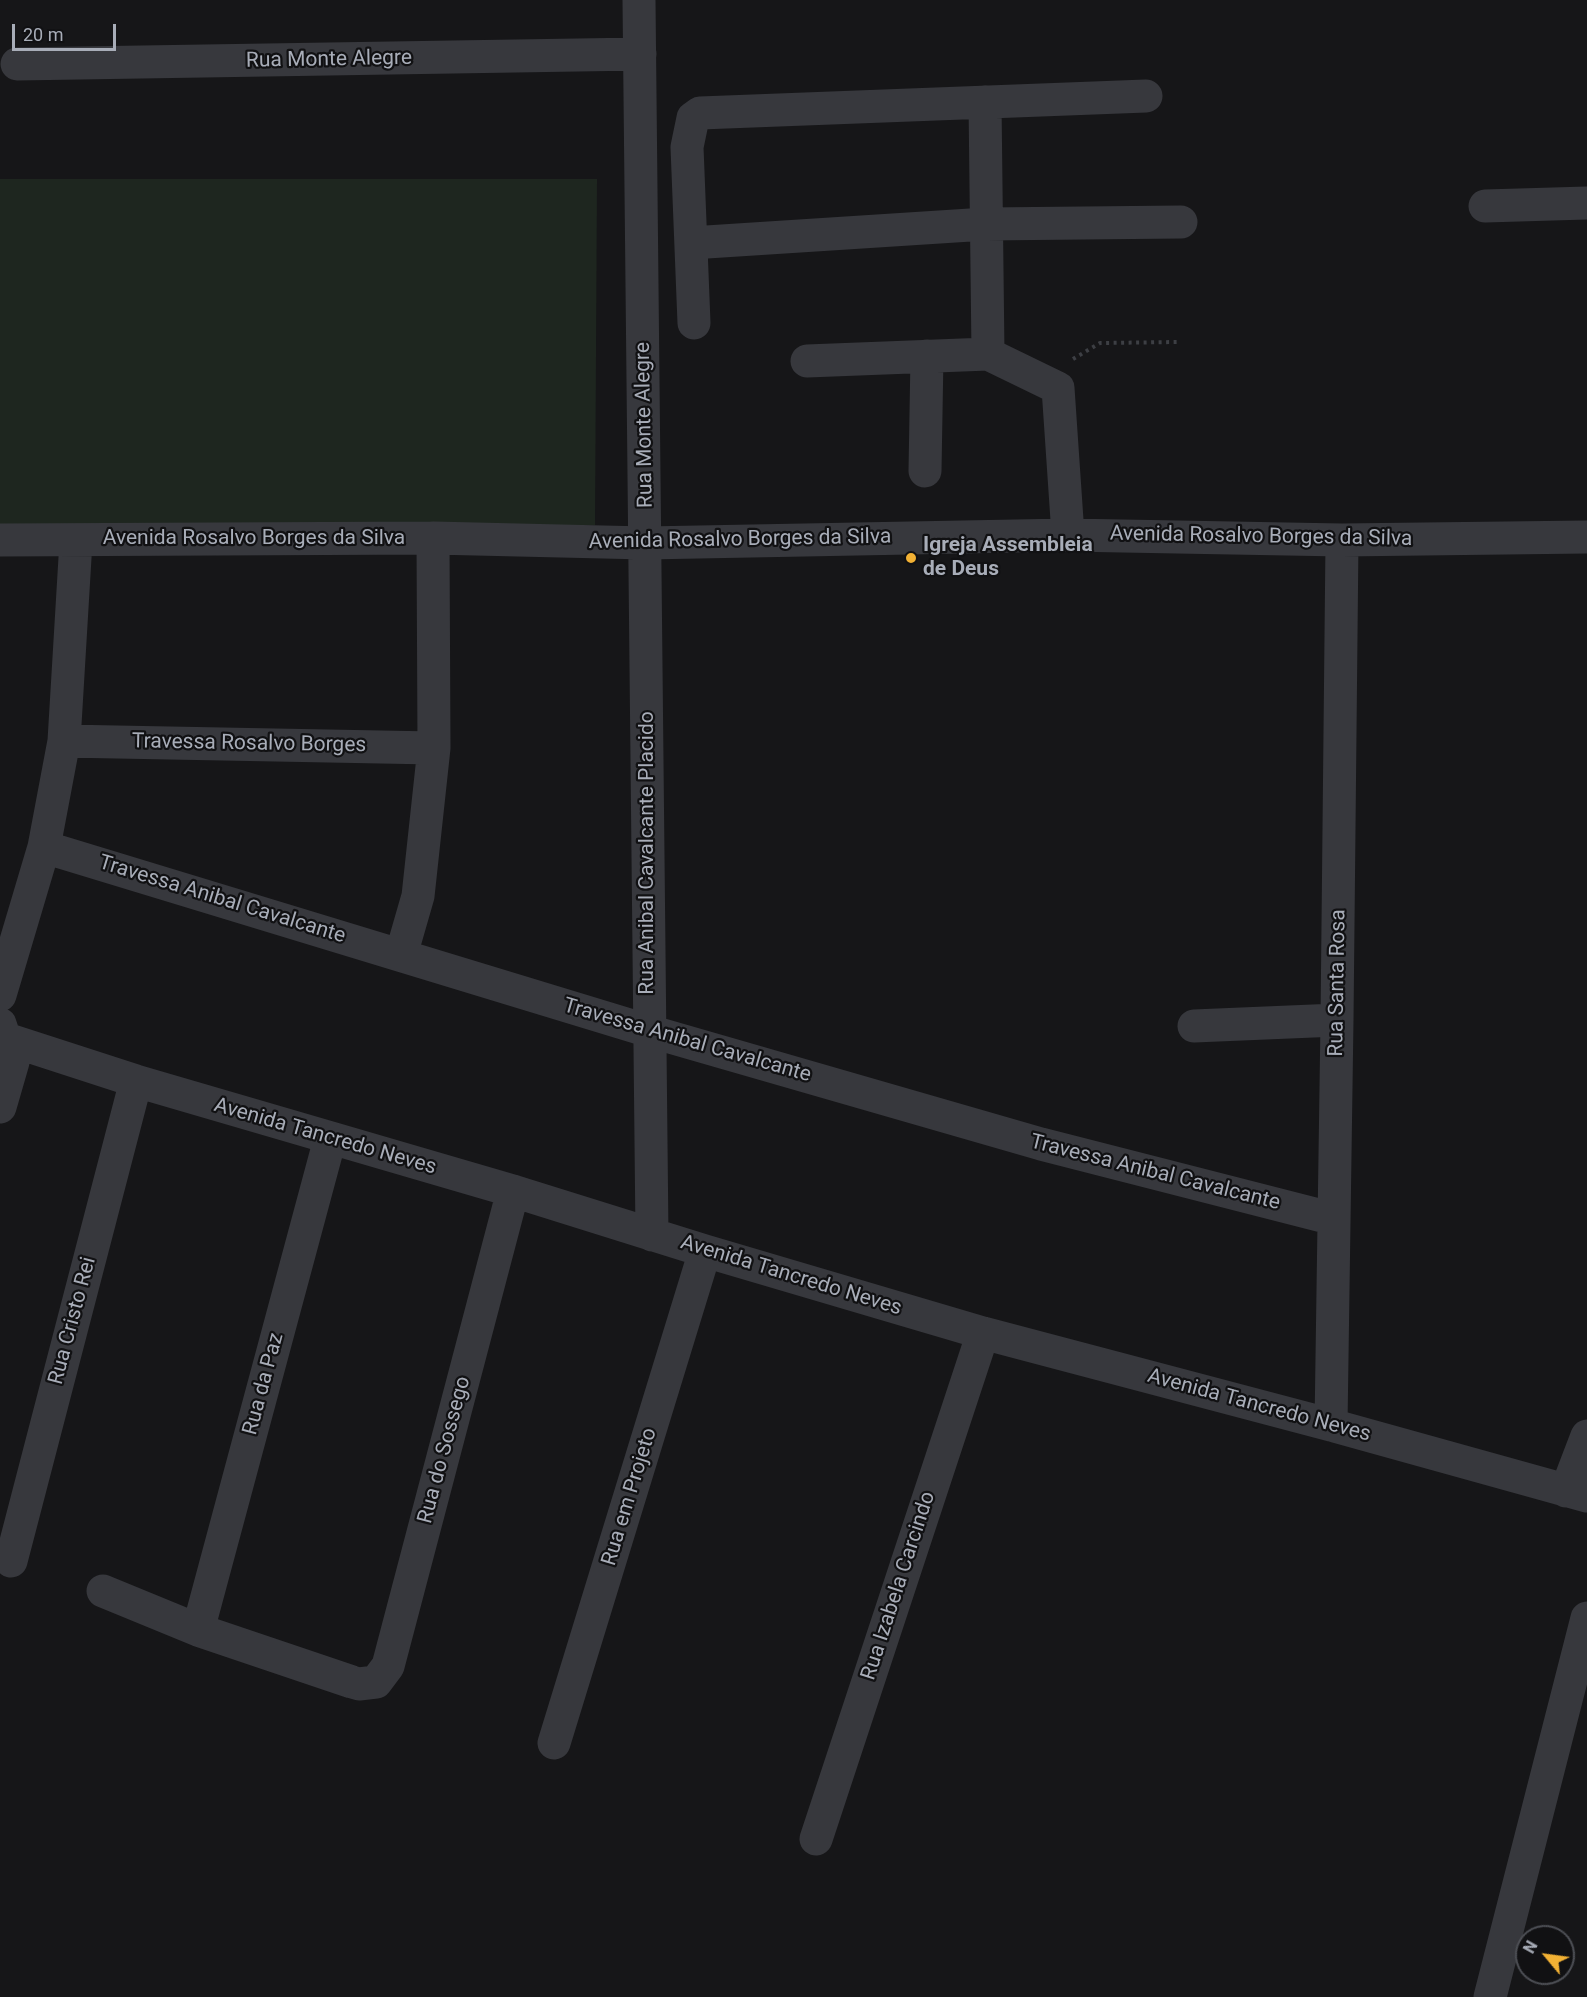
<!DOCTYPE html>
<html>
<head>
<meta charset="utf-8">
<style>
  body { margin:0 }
  #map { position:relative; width:1587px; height:1997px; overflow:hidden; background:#161618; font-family:Roboto,sans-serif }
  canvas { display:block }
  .north { position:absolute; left:1515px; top:1925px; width:60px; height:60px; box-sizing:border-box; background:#111113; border:2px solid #4d4f55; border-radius:50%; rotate:299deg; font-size:16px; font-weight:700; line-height:24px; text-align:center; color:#a8adb8 }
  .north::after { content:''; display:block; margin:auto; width:21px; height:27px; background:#f2b134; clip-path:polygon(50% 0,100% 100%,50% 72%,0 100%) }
  .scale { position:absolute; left:12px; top:24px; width:104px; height:27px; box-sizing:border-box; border:3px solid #a8adb8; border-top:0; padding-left:8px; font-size:18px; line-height:21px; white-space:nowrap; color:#a8adb8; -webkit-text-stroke:4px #111113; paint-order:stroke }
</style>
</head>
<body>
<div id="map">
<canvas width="1587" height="1997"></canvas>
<div class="north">N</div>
<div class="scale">20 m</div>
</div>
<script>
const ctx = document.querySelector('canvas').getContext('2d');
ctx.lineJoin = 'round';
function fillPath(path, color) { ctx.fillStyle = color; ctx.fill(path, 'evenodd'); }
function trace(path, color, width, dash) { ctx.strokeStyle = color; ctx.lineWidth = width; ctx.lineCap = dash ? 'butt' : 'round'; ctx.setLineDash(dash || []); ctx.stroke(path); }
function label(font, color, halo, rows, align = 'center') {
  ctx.font = font + ' Roboto,sans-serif'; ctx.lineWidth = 4.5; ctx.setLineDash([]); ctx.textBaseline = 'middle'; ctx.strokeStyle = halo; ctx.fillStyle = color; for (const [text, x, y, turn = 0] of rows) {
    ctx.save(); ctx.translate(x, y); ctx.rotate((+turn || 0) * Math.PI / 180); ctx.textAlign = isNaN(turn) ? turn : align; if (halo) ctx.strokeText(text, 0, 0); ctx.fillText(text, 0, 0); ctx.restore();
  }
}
fillPath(new Path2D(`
  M0 179H597L595 525H0Z`), '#1e261f');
trace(new Path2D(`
  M1073 359 1100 343 1178 342`), '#3d3f44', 4, [3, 4.5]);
trace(new Path2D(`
  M639 0 652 1235
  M17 64 640 54
  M985 102 988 354
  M1485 206 1587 203
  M691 243 986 224 1181 222
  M694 323 687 147 693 118 700 113 1146 96
  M807 361 988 354 1058 388 1068 535
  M925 471 927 356
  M0 540 433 538 646 543 1068 535 1342 540 1587 537
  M64 741 434 748
  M44 847 649 1031 1041 1144 1334 1219
  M401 955 418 896 434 748 433 538
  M0 995 44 847 64 741 76 541
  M0 1024 13 1062 0 1107
  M1194 1026 1337 1020
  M0 1037 136 1081 513 1191 705 1251 983 1333 1331 1425 1587 1496
  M1331 1425 1337 1020 1342 540
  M1566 1491 1587 1436
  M11 1561 136 1081
  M103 1591 198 1630 352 1682 359 1684 376 1682 388 1666 513 1191
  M198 1630 330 1139
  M554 1743 705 1251
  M816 1839 983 1333
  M1490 1997 1587 1618`), '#37383d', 33);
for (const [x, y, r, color] of [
  [911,558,6,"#f2b134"]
]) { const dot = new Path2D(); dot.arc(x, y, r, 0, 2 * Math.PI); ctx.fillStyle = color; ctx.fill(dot); trace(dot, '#111113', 2); }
label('21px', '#a8adb8', '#111113', [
  ["Rua Monte Alegre",329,60,-1],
  ["Rua Monte Alegre",645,425,-91],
  ["Avenida Rosalvo Borges da Silva",1261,537,1],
  ["Avenida Rosalvo Borges da Silva",254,539],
  ["Avenida Rosalvo Borges da Silva",740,540,-1],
  ["Travessa Rosalvo Borges",249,744,1],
  ["Rua Anibal Cavalcante Placido",648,853,-90],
  ["Travessa Anibal Cavalcante",222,900,17],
  ["Rua Santa Rosa",1338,983,-89],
  ["Travessa Anibal Cavalcante",687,1041,16],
  ["Avenida Tancredo Neves",325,1137,16],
  ["Travessa Anibal Cavalcante",1155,1173,14],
  ["Avenida Tancredo Neves",791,1276,17],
  ["Rua Cristo Rei",73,1321,-75],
  ["Rua da Paz",264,1384,-75],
  ["Avenida Tancredo Neves",1259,1406,15],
  ["Rua do Sossego",445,1450,-75],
  ["Rua em Projeto",630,1497,-73],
  ["Rua Izabela Carcindo",899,1586,-72]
]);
label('bold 21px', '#a8adb8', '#111113', [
  ["Igreja Assembleia",923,546],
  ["de Deus",923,570]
], 'left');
</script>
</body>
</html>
